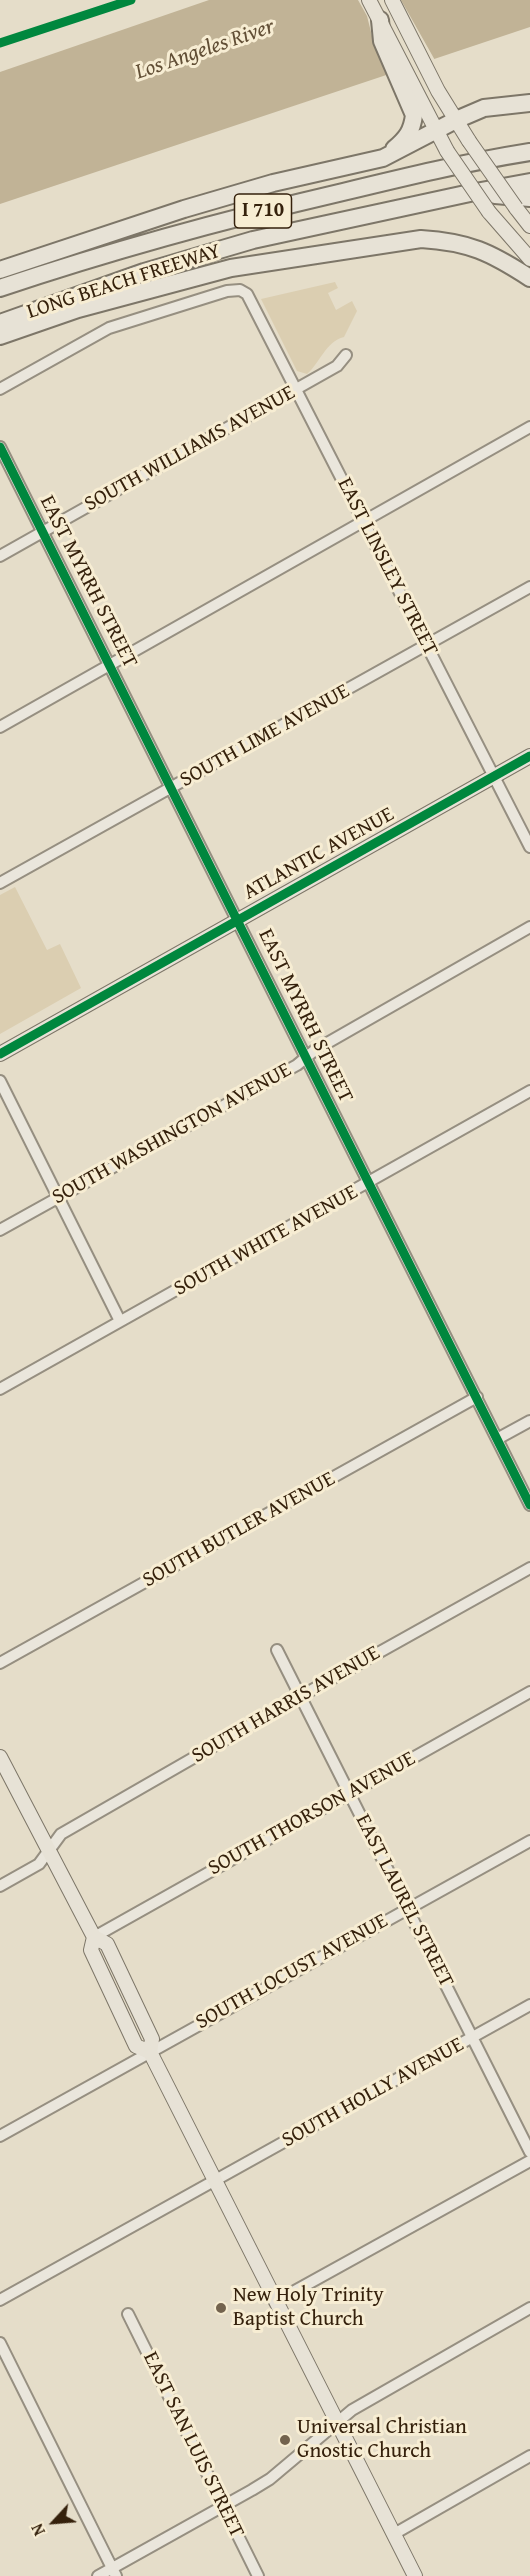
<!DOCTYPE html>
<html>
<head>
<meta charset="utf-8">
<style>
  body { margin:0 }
  #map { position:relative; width:530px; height:2576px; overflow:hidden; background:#e5ddc9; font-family:"Gentium Book Plus",serif }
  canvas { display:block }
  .north { position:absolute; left:24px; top:2492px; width:60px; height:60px; -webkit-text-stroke:4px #f7edd3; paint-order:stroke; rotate:244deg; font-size:16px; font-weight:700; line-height:24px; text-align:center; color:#35210c }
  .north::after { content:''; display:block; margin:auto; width:21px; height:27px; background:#35210c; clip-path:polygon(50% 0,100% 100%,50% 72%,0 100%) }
</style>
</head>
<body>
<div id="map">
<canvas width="530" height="2576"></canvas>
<div class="north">N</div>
</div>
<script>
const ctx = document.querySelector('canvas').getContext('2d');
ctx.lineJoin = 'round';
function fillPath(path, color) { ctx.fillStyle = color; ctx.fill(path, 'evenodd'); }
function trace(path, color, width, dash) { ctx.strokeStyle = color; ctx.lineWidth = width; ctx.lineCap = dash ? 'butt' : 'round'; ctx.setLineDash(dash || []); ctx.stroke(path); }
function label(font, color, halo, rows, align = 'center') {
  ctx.font = font + ' "Gentium Book Plus",serif'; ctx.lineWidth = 6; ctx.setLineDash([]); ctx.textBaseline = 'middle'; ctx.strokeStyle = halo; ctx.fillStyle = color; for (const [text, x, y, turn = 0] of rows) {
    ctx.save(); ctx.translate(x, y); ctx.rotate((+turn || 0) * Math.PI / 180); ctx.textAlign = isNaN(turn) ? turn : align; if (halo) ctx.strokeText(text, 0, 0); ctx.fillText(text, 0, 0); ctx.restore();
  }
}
fillPath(new Path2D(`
  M335 282 338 288 328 293 336 310 352 301 357 311 344 337C325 342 321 362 307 374L297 371 261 299Z
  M15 887 47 950 60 944 81 988 0 1034V895Z`), '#dbceb1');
fillPath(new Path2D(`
  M209 0H530V27L0 204V72Z`), '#c1b396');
fillPath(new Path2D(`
  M358 0H401L436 62 391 77 373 40 367 16Z`), '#e5ddc9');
const minor = new Path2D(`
  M0 389 109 328 227 291 240 290 247 294 530 847
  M0 447 530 1505
  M0 556 337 366 346 355
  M0 727 530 427
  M0 883 530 587
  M0 1081 120 1321
  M0 1230 297 1065 315 1050 530 927
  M0 1389 530 1091
  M497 1439 530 1421
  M277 1650 530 2152
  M0 1663 477 1397
  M0 1886 39 1864 61 1834 301 1696 530 1568
  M94 1937 530 1692
  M0 2136 530 1841
  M0 2300 530 2005
  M275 2302 530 2161
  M128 2314 258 2576
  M0 2343 116 2576
  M394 2534 530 2456
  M98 2576 252 2490 270 2479 352 2410 530 2308`);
const major = new Path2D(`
  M369 0 447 151
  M392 0 438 91 469 141
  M516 208 530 226
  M489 212 530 259
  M0 1054 530 756
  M0 1757 94 1937 107 1944 152 2039 150 2052 415 2576
  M94 1937 91 1950 136 2046 150 2052`);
const highway = new Path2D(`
  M380 20 382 41 414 115C412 131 407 138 394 149
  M495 195 530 198
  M0 270 184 209 273 183 383 158 456 120 484 108 530 103
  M0 288C113 250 227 219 343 192 405 177 467 162 530 152
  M0 323 144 272 253 240 470 193 530 182
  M0 336 78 309 231 268 421 239C469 242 490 252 530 278`);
trace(minor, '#968f81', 14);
trace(major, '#7d7668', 16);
trace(highway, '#7d7668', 20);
trace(minor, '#eae6dc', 10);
trace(major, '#e7e2d6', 14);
trace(highway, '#e7e2d6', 16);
const majorBridge = new Path2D(`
  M469 141 516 208
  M447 151 489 212`);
trace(majorBridge, '#7d7668', 16, []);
trace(majorBridge, '#e7e2d6', 14);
trace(new Path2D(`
  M0 43 131 0
  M0 447 530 1505
  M0 1054 530 756`), '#00873e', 9);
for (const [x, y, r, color] of [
  [221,2308,6,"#73634e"],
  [285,2440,6,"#73634e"]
]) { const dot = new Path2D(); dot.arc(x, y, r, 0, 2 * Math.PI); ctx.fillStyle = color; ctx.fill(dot); trace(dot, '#f7edd3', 2); }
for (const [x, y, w] of [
  [263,211,57]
]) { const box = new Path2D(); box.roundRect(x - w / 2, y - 17, w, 34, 4.5); ctx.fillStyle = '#f7edd3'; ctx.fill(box); trace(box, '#35210c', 1.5); }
label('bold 20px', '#35210c', null, [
  ["I 710",263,211]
]);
label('21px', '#35210c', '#f7edd3', [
  ["LONG BEACH FREEWAY",124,282,-18],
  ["SOUTH WILLIAMS AVENUE",190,449,-29],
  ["EAST LINSLEY STREET",387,567,63],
  ["EAST MYRRH STREET",88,582,63],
  ["SOUTH LIME AVENUE",265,736,-29],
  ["ATLANTIC AVENUE",319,854,-29],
  ["EAST MYRRH STREET",305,1016,64],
  ["SOUTH WASHINGTON AVENUE",172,1134,-29],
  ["SOUTH WHITE AVENUE",266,1241,-29],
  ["SOUTH BUTLER AVENUE",239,1530,-29],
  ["SOUTH HARRIS AVENUE",286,1705,-30],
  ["SOUTH THORSON AVENUE",312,1814,-29],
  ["EAST LAUREL STREET",404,1901,63],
  ["SOUTH LOCUST AVENUE",292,1972,-29],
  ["SOUTH HOLLY AVENUE",373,2093,-29],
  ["EAST SAN LUIS STREET",193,2445,64]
]);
label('21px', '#35210c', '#f7edd3', [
  ["New Holy Trinity",233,2296],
  ["Baptist Church",233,2320],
  ["Universal Christian",297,2428],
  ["Gnostic Church",297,2452]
], 'left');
label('italic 22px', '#614e35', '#f7edd3', [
  ["Los Angeles River",205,50,-19]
]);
</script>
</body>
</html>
